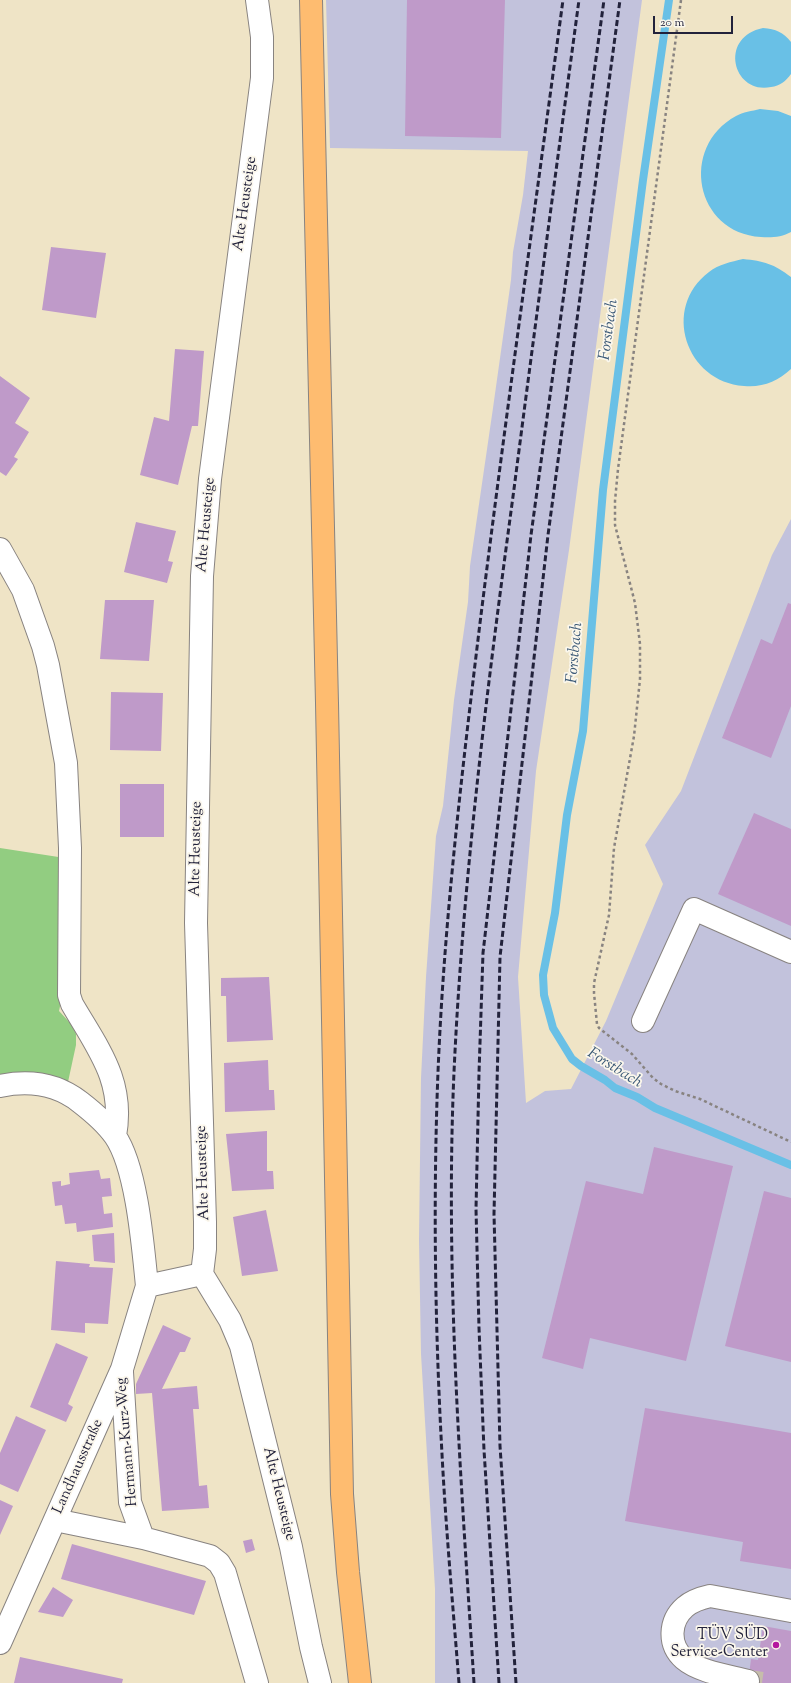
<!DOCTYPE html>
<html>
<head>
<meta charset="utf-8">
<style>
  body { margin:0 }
  #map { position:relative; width:791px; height:1683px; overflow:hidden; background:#efe4c6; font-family:"Sorts Mill Goudy",serif }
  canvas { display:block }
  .scale { position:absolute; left:653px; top:16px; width:80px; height:18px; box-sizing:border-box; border:2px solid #22223b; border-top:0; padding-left:5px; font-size:12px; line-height:14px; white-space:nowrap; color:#22223b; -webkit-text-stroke:3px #fbf7ec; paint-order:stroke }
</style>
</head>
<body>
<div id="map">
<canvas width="791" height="1683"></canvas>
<div class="scale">20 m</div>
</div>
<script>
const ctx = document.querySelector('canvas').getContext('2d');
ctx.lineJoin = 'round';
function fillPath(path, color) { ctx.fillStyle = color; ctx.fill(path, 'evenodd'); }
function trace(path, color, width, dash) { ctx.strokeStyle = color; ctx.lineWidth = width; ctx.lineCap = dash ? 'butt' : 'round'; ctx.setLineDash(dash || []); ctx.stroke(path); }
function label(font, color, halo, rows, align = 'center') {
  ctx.font = font + ' "Sorts Mill Goudy",serif'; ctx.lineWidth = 3.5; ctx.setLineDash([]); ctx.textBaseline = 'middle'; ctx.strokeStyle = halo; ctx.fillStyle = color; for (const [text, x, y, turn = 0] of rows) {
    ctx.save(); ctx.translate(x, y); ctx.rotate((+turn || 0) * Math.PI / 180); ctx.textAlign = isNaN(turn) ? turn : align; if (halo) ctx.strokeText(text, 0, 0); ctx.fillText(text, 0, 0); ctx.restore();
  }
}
fillPath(new Path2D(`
  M326 0H642L569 550 536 771 518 977 526 1103 545 1091 571 1089 606 1021 663 884 645 845 681 791 772 555 791 519V1683H435V1589L421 1354 419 1240 421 1078 426 977 436 836 443 806 454 700 468 602 470 566 493 408 511 280 513 252 523 195 528 151 330 148Z`), '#c2c2dc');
fillPath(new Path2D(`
  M0 848 65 858 62 997 59 1011 72 1025 76 1034V1045L68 1082C46 1071 24 1073 0 1075Z`), '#92cd81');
fillPath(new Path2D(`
  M763 28C776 29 783 32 791 42V74C786 81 780 86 771 87 733 95 718 37 763 28Z
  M760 109 778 111 791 116V232C782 237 771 238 761 237 695 233 679 147 736 116 743 112 752 111 760 109Z
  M743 259C764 261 774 264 791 277V369C778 381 762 388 744 386 686 382 661 308 709 272 719 264 731 262 743 259Z`), '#69c0e6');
trace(new Path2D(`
  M669 0 643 180 603 490 583 731 567 815 555 913 543 975 544 995 553 1028 572 1059 581 1066 605 1080 615 1088 637 1097 655 1108 791 1165`), '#69c0e6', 8);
fillPath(new Path2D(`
  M407 0H505L501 138 405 136Z
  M51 247 106 253 96 318 42 310Z
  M175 349 204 351 198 426H192L178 485 140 475 154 417 169 421Z
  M0 376 30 398 15 423 29 432 14 457 18 459 6 476 0 472Z
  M136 522 176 531 168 561 173 562 167 583 124 572Z
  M105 600H154L149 661 100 659Z
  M788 603 791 604V706L771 758 722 738 761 639 772 644Z
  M111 692 163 693 161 751 110 750Z
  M120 784H164V837H120Z
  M754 813 791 829V926L718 894Z
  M269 977 273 1040 227 1042 226 996H221V978Z
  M268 1060 269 1090H274L275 1110 225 1112 224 1063Z
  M267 1131V1171H273L274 1189 232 1191 226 1134Z
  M654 1147 733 1166 686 1361 590 1338 583 1369 542 1358 586 1181 643 1194Z
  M99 1170 101 1179 110 1178 112 1196 102 1197 104 1214 112 1213 113 1227 77 1232 76 1223 65 1224 62 1205 55 1206 52 1182 61 1181V1186L70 1184 69 1173Z
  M764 1191 791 1198V1362L725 1346Z
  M266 1210 278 1271 242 1276 233 1217Z
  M114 1233 115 1263 94 1261 92 1235Z
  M56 1261 90 1264 89 1267 113 1268 108 1324 85 1323V1333L51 1330Z
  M163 1325 191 1338 185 1352H180L162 1389 197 1386 199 1409H193L199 1486 207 1485 209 1508 162 1511 152 1393 136 1394V1384Z
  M56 1343 88 1357 68 1404 73 1407 66 1422 30 1407Z
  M645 1408 791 1433V1569L740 1561 743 1542 625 1521Z
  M16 1416 46 1430 18 1492 0 1484V1453Z
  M0 1500 13 1506 0 1535Z
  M252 1539 255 1550 246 1553 243 1541Z
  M72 1544 206 1581 194 1615 61 1579Z
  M53 1587 73 1600 63 1617 38 1612Z
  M763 1626 791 1631V1683H748L751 1659 758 1660Z
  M20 1657 123 1679 122 1683H14Z`), '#bf9ac9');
trace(new Path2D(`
  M748 1681 762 1683`), '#c6bdaa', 22, [22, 11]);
const minor = new Path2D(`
  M257 0 262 37V78L210 479 202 576 196 923 205 1222V1249L202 1274 230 1320 241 1346 291 1547 311 1647 320 1683
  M0 549 23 590 43 646 48 665 66 763 70 848 69 995 72 1004C98 1049 125 1081 115 1136
  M643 1021 694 909 791 952
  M0 1086C29 1080 57 1084 80 1102 93 1112 106 1123 115 1136 137 1168 143 1247 147 1286
  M122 1372 130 1502 143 1538 210 1556 219 1563 225 1573 257 1683
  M55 1520 143 1538
  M0 1643 122 1369 147 1286 202 1274
  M748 1681C729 1676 699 1672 684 1659 668 1645 669 1621 685 1607 692 1601 701 1598 710 1596L791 1611`);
const major = new Path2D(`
  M311 0 327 703 342 1494 348 1572 360 1683`);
trace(minor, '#888380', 24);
trace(major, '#888380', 24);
trace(new Path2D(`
  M681 0 618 469 615 501V525L635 603 640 644V679L634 736 614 848 609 915 594 983V993L597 1024 599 1028 632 1054 653 1078 661 1084 675 1091 700 1099 791 1142`), '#888380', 2.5, [3, 3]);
trace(minor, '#fff', 22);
trace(major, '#febc70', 22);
trace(new Path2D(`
  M459 1683C453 1607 446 1530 442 1454 435 1327 433 1199 438 1072 444 922 462 772 480 623 506 415 535 208 563 0
  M474 1683C461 1480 445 1275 454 1072 463 876 488 682 514 489 535 326 557 163 579 0
  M499 1683 484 1450 479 1328 476 1209 479 1073 483 953 531 535 604 0
  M516 1683 500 1446 494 1214 500 957 548 535 620 0`), '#22223b', 3, [6, 3]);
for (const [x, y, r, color] of [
  [776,1645,4,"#b5179e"]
]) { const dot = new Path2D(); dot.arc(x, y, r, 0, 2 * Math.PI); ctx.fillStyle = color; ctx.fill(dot); trace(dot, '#fbf7ec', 1.5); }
label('15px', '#22223b', '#fbf7ec', [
  ["Alte Heusteige",246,204,-82],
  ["Alte Heusteige",207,525,-85],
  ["Alte Heusteige",197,849,-89],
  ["Alte Heusteige",204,1173,-92],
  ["Hermann-Kurz-Weg",128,1442,-95],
  ["Landhausstraße",79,1467,-66],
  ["Alte Heusteige",278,1494,76]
]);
label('15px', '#22223b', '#fbf7ec', [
  ["TÜV SÜD",768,1636],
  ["Service-Center",768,1653]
], 'right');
label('italic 16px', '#3b5977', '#fbf7ec', [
  ["Forstbach",610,330,-82],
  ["Forstbach",576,653,-85],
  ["Forstbach",614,1069,32]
]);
</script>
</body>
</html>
